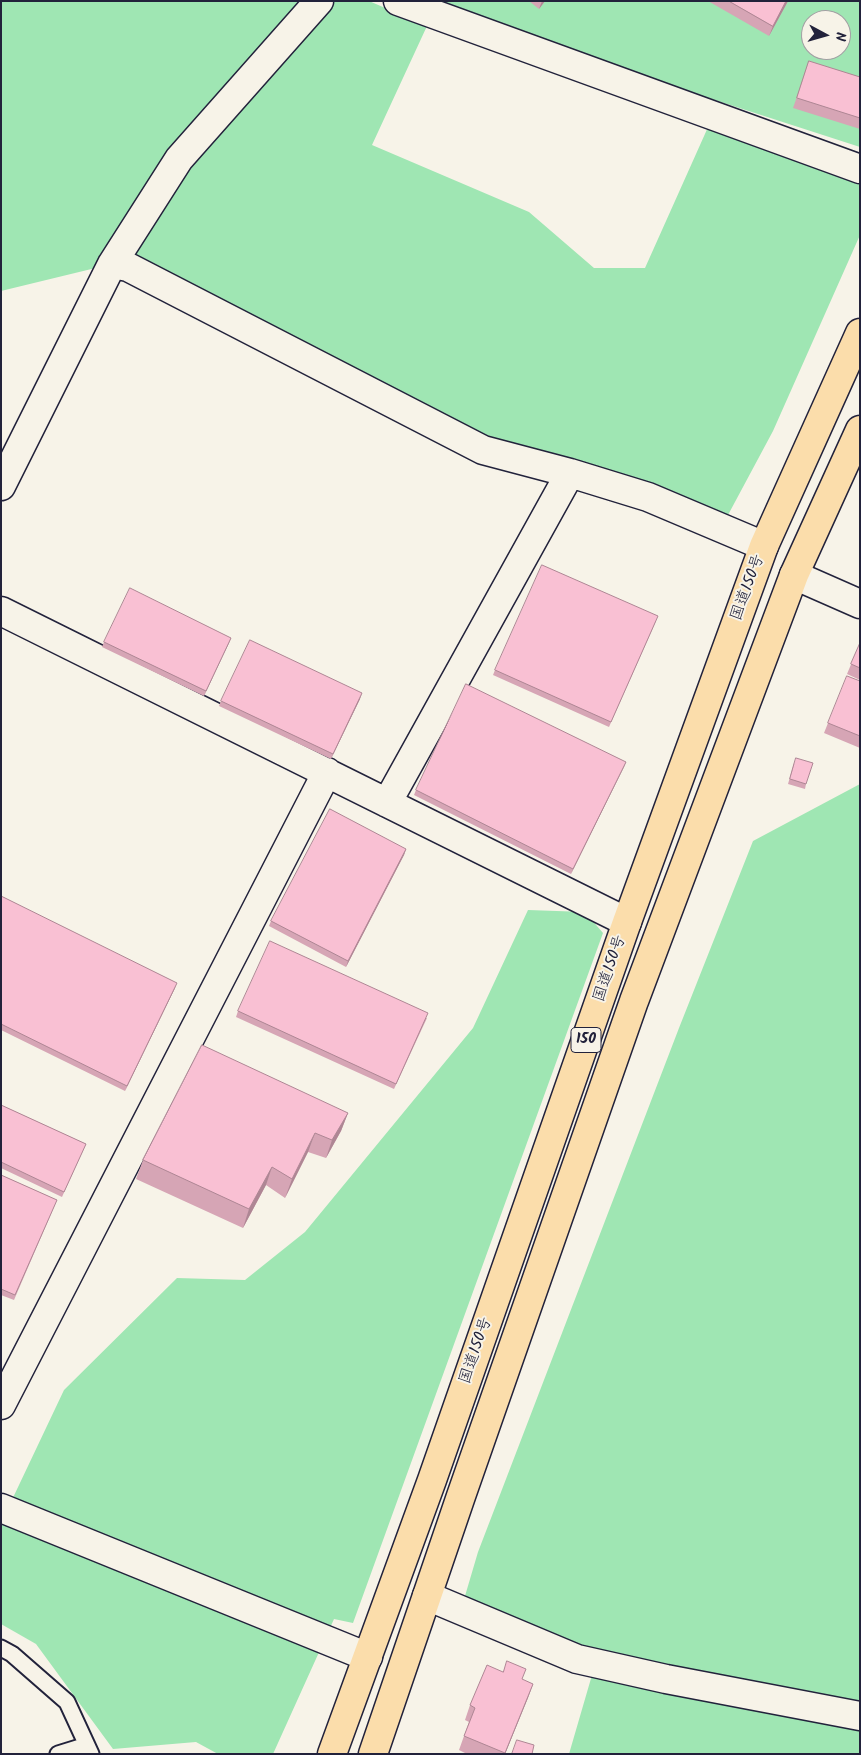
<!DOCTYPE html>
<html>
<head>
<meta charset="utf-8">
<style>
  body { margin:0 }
  #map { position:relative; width:861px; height:1755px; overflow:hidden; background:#f7f3e8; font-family:Kalam,sans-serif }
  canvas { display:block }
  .frame { position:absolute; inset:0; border:2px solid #22223b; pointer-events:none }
  .north { position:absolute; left:801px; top:10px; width:50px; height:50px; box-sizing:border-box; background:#f7f3e8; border:1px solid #a29fa3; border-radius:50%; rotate:96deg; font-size:14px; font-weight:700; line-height:20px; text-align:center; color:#22223b }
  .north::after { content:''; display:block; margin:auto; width:18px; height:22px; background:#22223b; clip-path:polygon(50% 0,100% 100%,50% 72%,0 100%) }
</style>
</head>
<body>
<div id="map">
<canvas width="861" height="1755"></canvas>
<div class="frame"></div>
<div class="north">N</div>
</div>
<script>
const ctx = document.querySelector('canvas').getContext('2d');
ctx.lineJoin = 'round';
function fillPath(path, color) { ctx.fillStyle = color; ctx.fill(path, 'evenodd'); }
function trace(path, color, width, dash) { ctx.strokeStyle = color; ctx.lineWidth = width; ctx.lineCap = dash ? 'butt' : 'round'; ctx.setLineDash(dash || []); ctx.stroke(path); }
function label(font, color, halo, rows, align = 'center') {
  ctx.font = font + ' Kalam,"Klee One",sans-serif'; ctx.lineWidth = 4; ctx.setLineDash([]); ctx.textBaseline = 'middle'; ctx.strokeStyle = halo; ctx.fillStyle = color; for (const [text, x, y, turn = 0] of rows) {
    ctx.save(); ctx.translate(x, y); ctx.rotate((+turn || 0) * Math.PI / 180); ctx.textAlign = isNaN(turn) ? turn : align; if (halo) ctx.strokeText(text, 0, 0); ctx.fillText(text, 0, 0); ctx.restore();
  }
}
fillPath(new Path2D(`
  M1 1H369L427 26 372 145 529 212 594 268H645L713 116 812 165 860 184V235L773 431 728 515 570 473 466 442 112 264 1 291Z
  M432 1H860V147L591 60ZM811 20H841V50H811Z
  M860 784V1754H569L592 1675 468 1605 465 1596 478 1552 679 1028 753 841Z
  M528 910 585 912 603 933 353 1623 334 1619 273 1754H218L196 1742 113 1749 36 1644 1 1624V1523L64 1390 177 1278 245 1280 305 1232 473 1028Z`), '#9fe6b3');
const lane = new Path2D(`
  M1 1648 12 1654 67 1702 91 1754
  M58 1754 87 1745`);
const street = new Path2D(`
  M398 1 860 169
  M112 264 128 267 483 450 570 473 648 497 764 546
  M1 486 112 264 179 159 319 1
  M794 575 860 604
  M1 611 627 922
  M387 803 570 473
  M1 1405 327 772
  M1 1508 368 1657
  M427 1596 577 1659 666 1679 860 1716`);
const highway = new Path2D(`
  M332 1754 432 1480 627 922 764 546 860 333
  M373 1754 461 1496 634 1001 794 575 860 430`);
trace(lane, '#22223b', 19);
trace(street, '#22223b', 31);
trace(highway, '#22223b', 31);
trace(lane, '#f7f3e8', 15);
trace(street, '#f7f3e8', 28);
trace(highway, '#fbddab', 28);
fillPath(new Path2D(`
  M529 1H545L539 9Z
  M708 1H788L769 36Z
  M806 71 860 77V129L793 108Z
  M656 621 609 727 493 675 495 670Z
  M231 638 204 696 102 647 104 642Z
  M860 643V680L847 674Z
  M860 681V748L824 733 828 723Z
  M360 699 331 759 219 706 221 701Z
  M626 762 571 874 414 795 416 790Z
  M794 763 806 784 805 789 788 784Z
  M406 849 404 855 346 967 269 926 271 921Z
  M1 896 175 988 125 1091 1 1030Z
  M238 1011 427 1018 394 1089 236 1017Z
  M1 1105 86 1144 62 1197 1 1168Z
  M348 1113 341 1131 326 1158 308 1152 285 1198 266 1185 243 1228 136 1179 143 1160Z
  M1 1175 57 1200 14 1300 1 1295Z
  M522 1680 533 1684 505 1754H467L459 1750 469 1722 465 1720 470 1705Z`), '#d6a5b5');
fillPath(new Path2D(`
  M542 1H545L539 9Z
  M786 1H788L787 3 769 36 773 26Z
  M231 638 229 643 204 696 206 691Z
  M362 693 360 699 331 759 333 754Z
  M626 762 624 767 571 874 573 869Z
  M406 849 404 855 346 967 348 961Z
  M177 983 175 988 125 1091 127 1086Z
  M348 1113 341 1131 326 1158 332 1140Z
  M315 1133 308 1152 285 1198 292 1179Z
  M272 1167 266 1185 243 1228 249 1209Z
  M533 1684 528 1698 505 1754H504Z`), '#ae8694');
const building = new Path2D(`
  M729 1H786L773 26Z
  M809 61 860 77V118L797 98Z
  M542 565 658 616 611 722 495 670Z
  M130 588 231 638 206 691 104 642Z
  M250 640 362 693 333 754 221 701Z
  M860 643V668L851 664Z
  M847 676 860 681V736L828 723Z
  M466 684 626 762 573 869 416 790Z
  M796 758 813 763 806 784 790 779Z
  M330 809 406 849 348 961 271 921Z
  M1 896 177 983 127 1086 1 1024Z
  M270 941 428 1013 396 1084 238 1011Z
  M202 1045 348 1113 332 1140 315 1133 292 1179 272 1167 249 1209 143 1160Z
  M1 1105 86 1144 64 1192 1 1162Z
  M1 1175 57 1200 15 1295 1 1289Z
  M507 1661 526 1669 522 1679 533 1684 505 1753 464 1736 475 1708 470 1705 487 1665 503 1672Z
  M517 1740 534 1745 532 1754H512Z`);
fillPath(building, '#f9c0d3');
trace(building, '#ae8694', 1);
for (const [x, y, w] of [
  [586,1040,30]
]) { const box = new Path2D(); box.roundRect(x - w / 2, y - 12.5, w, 25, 4); ctx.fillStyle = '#f7f3e8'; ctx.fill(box); trace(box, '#22223b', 1); }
label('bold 15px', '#22223b', null, [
  ["150",586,1040]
]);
label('16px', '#22223b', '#f7f3e8', [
  ["国道150号",749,588,-70],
  ["国道150号",611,969,-71],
  ["国道150号",477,1351,-71]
]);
</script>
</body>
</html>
